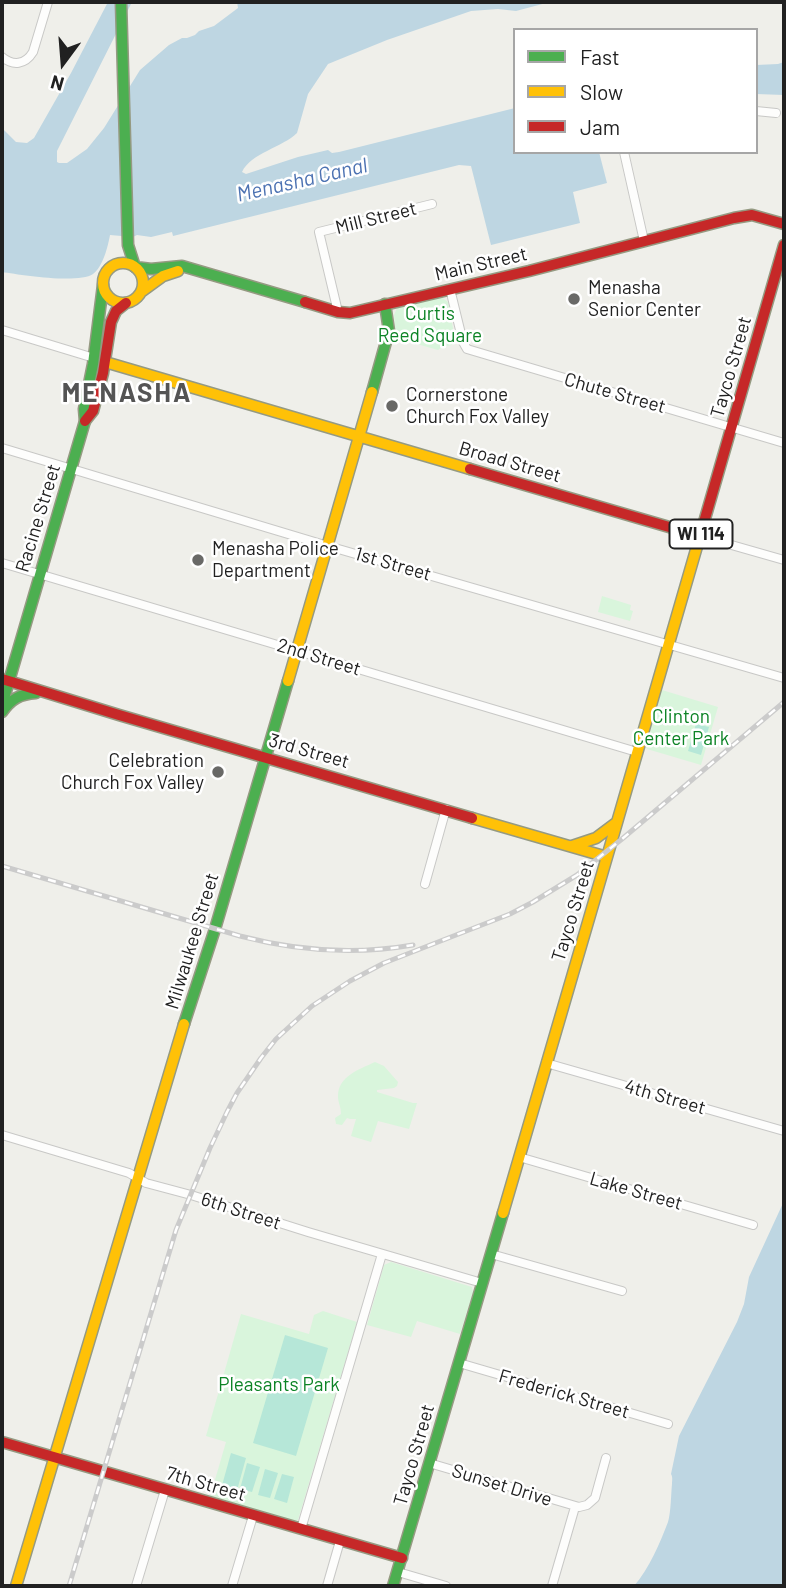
<!DOCTYPE html>
<html>
<head>
<meta charset="utf-8">
<style>
  body { margin:0 }
  #map { position:relative; width:786px; height:1588px; overflow:hidden; background:#efefea; font-family:Barlow,sans-serif }
  canvas { display:block }
  .frame { position:absolute; inset:0; border:4px solid #212121; pointer-events:none }
  .legend { position:absolute; left:513px; top:28px; width:245px; height:126px; box-sizing:border-box; background:#fff; border:2px solid #a6a6a6; margin:0; padding:9px 12px; list-style:none; font-size:21px; color:#212121 }
  .legend li { display:flex; align-items:center; gap:14px; height:35px }
  .legend b { width:35px; border:2px solid #a6a6a6 }
  .north { position:absolute; left:28px; top:28px; width:70px; height:70px; -webkit-text-stroke:5px #fff; paint-order:stroke; rotate:196deg; font-size:19px; font-weight:700; line-height:28px; text-align:center; color:#212121 }
  .north::after { content:''; display:block; margin:auto; width:24px; height:32px; background:#212121; clip-path:polygon(50% 0,100% 100%,50% 72%,0 100%) }
</style>
</head>
<body>
<div id="map">
<canvas width="786" height="1588"></canvas>
<div class="frame"></div>
<ul class="legend">
<li><b style="height:9px;background:#4caf50"></b>Fast</li>
<li><b style="height:9px;background:#ffc107"></b>Slow</li>
<li><b style="height:9px;background:#c62828"></b>Jam</li>
</ul>
<div class="north">N</div>
</div>
<script>
const ctx = document.querySelector('canvas').getContext('2d');
ctx.lineJoin = 'round';
function fillPath(path, color) { ctx.fillStyle = color; ctx.fill(path, 'evenodd'); }
function trace(path, color, width, dash) { ctx.strokeStyle = color; ctx.lineWidth = width; ctx.lineCap = dash ? 'butt' : 'round'; ctx.setLineDash(dash || []); ctx.stroke(path); }
function label(font, color, halo, rows, align = 'center') {
  ctx.font = font + ' Barlow,sans-serif'; ctx.lineWidth = 5; ctx.setLineDash([]); ctx.textBaseline = 'middle'; ctx.strokeStyle = halo; ctx.fillStyle = color; for (const [text, x, y, turn = 0] of rows) {
    ctx.save(); ctx.translate(x, y); ctx.rotate((+turn || 0) * Math.PI / 180); ctx.textAlign = isNaN(turn) ? turn : align; if (halo) ctx.strokeText(text, 0, 0); ctx.fillText(text, 0, 0); ctx.restore();
  }
}
fillPath(new Path2D(`
  M441 297 448 302 456 344 442 347 438 350 396 338 394 315 397 308Z
  M602 596 631 605 630 610 633 611 630 621 598 612Z
  M662 690 718 707 701 765 647 749 646 747Z
  M375 1062 384 1066 398 1082 397 1086 394 1088 377 1090V1092L413 1103H417L409 1129 378 1121 371 1142 351 1136 356 1119H350L347 1118 342 1125 336 1124 335 1118 341 1114C341 1106 338 1103 338 1096 338 1076 360 1069 375 1062Z
  M391 1262 472 1287 473 1293 460 1334 417 1321 411 1337 367 1325 384 1265Z
  M323 1311 357 1322 298 1520 293 1521 210 1497 226 1442 206 1436 241 1314 309 1334 314 1315Z`), '#d9f5dc');
fillPath(new Path2D(`
  M696 724 709 727 701 755 688 751Z
  M285 1335 328 1348 296 1456 253 1443Z
  M231 1453 246 1458 236 1494 221 1489Z
  M247 1463 260 1467 252 1492 240 1489Z
  M265 1469 278 1473 270 1498 258 1495Z
  M282 1474 294 1477 287 1503 274 1499Z`), '#b6e7d8');
fillPath(new Path2D(`
  M108 2H132L57 151V162L59 163H67L87 149 104 128 140 70 169 45 182 38H187L195 35 199 31 214 26 238 8 237 2H550L516 11 498 9 471 11 387 40 328 64 308 94 297 133C283 147 251 153 242 172L246 174 298 157 328 150 332 153 339 152 515 108V152H599L607 183 573 192 580 223 491 245 471 166 459 165 173 236 172 232 151 237 137 235 133 237 110 235C108 246 103 267 93 274 78 284 21 275 2 272V128L16 142 27 143 34 138 71 73Z
  M784 62V95L756 94V65L778 64Z
  M784 1201V1586H634C649 1569 660 1543 668 1522 671 1512 671 1494 672 1484 672 1481 673 1477 671 1474L679 1436 737 1322 744 1304 749 1277Z`), '#bed6e2');
const street = new Path2D(`
  M2 57C13 66 25 65 33 52L48 2
  M756 111 776 113
  M624 152 644 241
  M450 289 463 342 467 349 784 443
  M338 312 319 232 432 204
  M2 330 94 358
  M2 448 328 546 784 678
  M700 536 784 560
  M2 563 637 752
  M425 884 446 809
  M546 1063 784 1131
  M2 1135 129 1173 146 1183 191 1195 308 1232 482 1283
  M519 1157 753 1225
  M491 1254 622 1291
  M459 1363 668 1424
  M429 1463 579 1507 587 1505 595 1498 606 1458
  M301 1529 382 1254
  M398 1572 446 1586
  M136 1586 165 1490
  M232 1586 253 1516
  M327 1586 340 1541
  M552 1586 575 1507`);
const fast = new Path2D(`
  M121 2 128 245 135 267 151 269 182 266 305 302
  M372 392 389 331 385 304
  M2 705 85 421 84 409 93 364 103 285
  M2 712C11 699 20 694 36 693
  M184 1024 215 929 288 681
  M393 1586 503 1213`);
const slow = new Path2D(`
  M103 283a20 20 0 1 1 40 0a20 20 0 1 1-40 0Z
  M141 292 163 276 178 271
  M105 362 470 469
  M288 681 372 392
  M472 818 607 857 700 536
  M572 846 596 838 616 823
  M503 1213 607 857
  M16 1586 184 1024`);
const jam = new Path2D(`
  M305 302 338 312 350 313 529 271 734 218 752 215 784 224
  M85 421 93 411 103 373 111 322 116 311 126 303
  M470 469 700 536
  M700 536 784 245
  M2 679 119 715 472 818
  M2 1442 402 1558`);
trace(street, '#c8c8c6', 10);
trace(fast, '#959a82', 13);
trace(slow, '#959a82', 13);
trace(jam, '#959a82', 13);
trace(street, '#fdfdfc', 8);
trace(fast, '#4caf50', 10);
trace(slow, '#ffc107', 10);
trace(jam, '#c62828', 10);
const rail = new Path2D(`
  M2 866 240 936C297 951 355 955 413 945
  M69 1586 176 1230 210 1148 227 1112 237 1093 261 1058 276 1039 312 1006 350 981 384 963 510 914 533 902 577 875 622 839 784 702`);
trace(rail, '#cbcbcb', 5);
trace(rail, '#fff', 2.5, [8]);
for (const [x, y, r, color] of [
  [574,299,7,"#696967"],
  [392,406,7,"#696967"],
  [198,560,7,"#696967"],
  [218,772,7,"#696967"]
]) { const dot = new Path2D(); dot.arc(x, y, r, 0, 2 * Math.PI); ctx.fillStyle = color; ctx.fill(dot); trace(dot, '#fff', 2.5); }
for (const [x, y, w] of [
  [701,534,63]
]) { const box = new Path2D(); box.roundRect(x - w / 2, y - 14.5, w, 29, 5); ctx.fillStyle = '#fff'; ctx.fill(box); trace(box, '#212121', 2); }
label('bold 18px', '#212121', null, [
  ["WI 114",701,534]
]);
label('19px', '#212121', '#fff', [
  ["Mill Street",376,218,-14],
  ["Main Street",481,264,-13],
  ["Tayco Street",731,367,-74],
  ["Chute Street",615,393,16],
  ["Broad Street",510,462,16],
  ["Racine Street",38,518,-73],
  ["1st Street",393,564,16],
  ["2nd Street",319,657,17],
  ["3rd Street",309,751,16],
  ["Tayco Street",573,911,-73],
  ["Milwaukee Street",192,941,-73],
  ["4th Street",665,1097,16],
  ["Lake Street",636,1191,16],
  ["6th Street",241,1211,18],
  ["Frederick Street",564,1394,16],
  ["Tayco Street",414,1455,-74],
  ["7th Street",206,1484,16],
  ["Sunset Drive",502,1485,17]
]);
label('19px', '#212121', '#fff', [
  ["Menasha",588,288],
  ["Senior Center",588,310],
  ["Cornerstone",406,395],
  ["Church Fox Valley",406,417],
  ["Menasha Police",212,549],
  ["Department",212,571],
  ["Celebration",204,761,"right"],
  ["Church Fox Valley",204,783,"right"]
], 'left');
label('19px', '#0c8325', '#fff', [
  ["Curtis",430,314],
  ["Reed Square",430,336],
  ["Clinton",681,717],
  ["Center Park",681,739],
  ["Pleasants Park",279,1385]
]);
label('italic 21px', '#4c72b2', '#fff', [
  ["Menasha Canal",302,180,-13]
]);
ctx.letterSpacing = '2px';
label('bold 26px', '#545454', '#fff', [
  ["MENASHA",127,393]
]);
ctx.letterSpacing = '0px';
</script>
</body>
</html>
